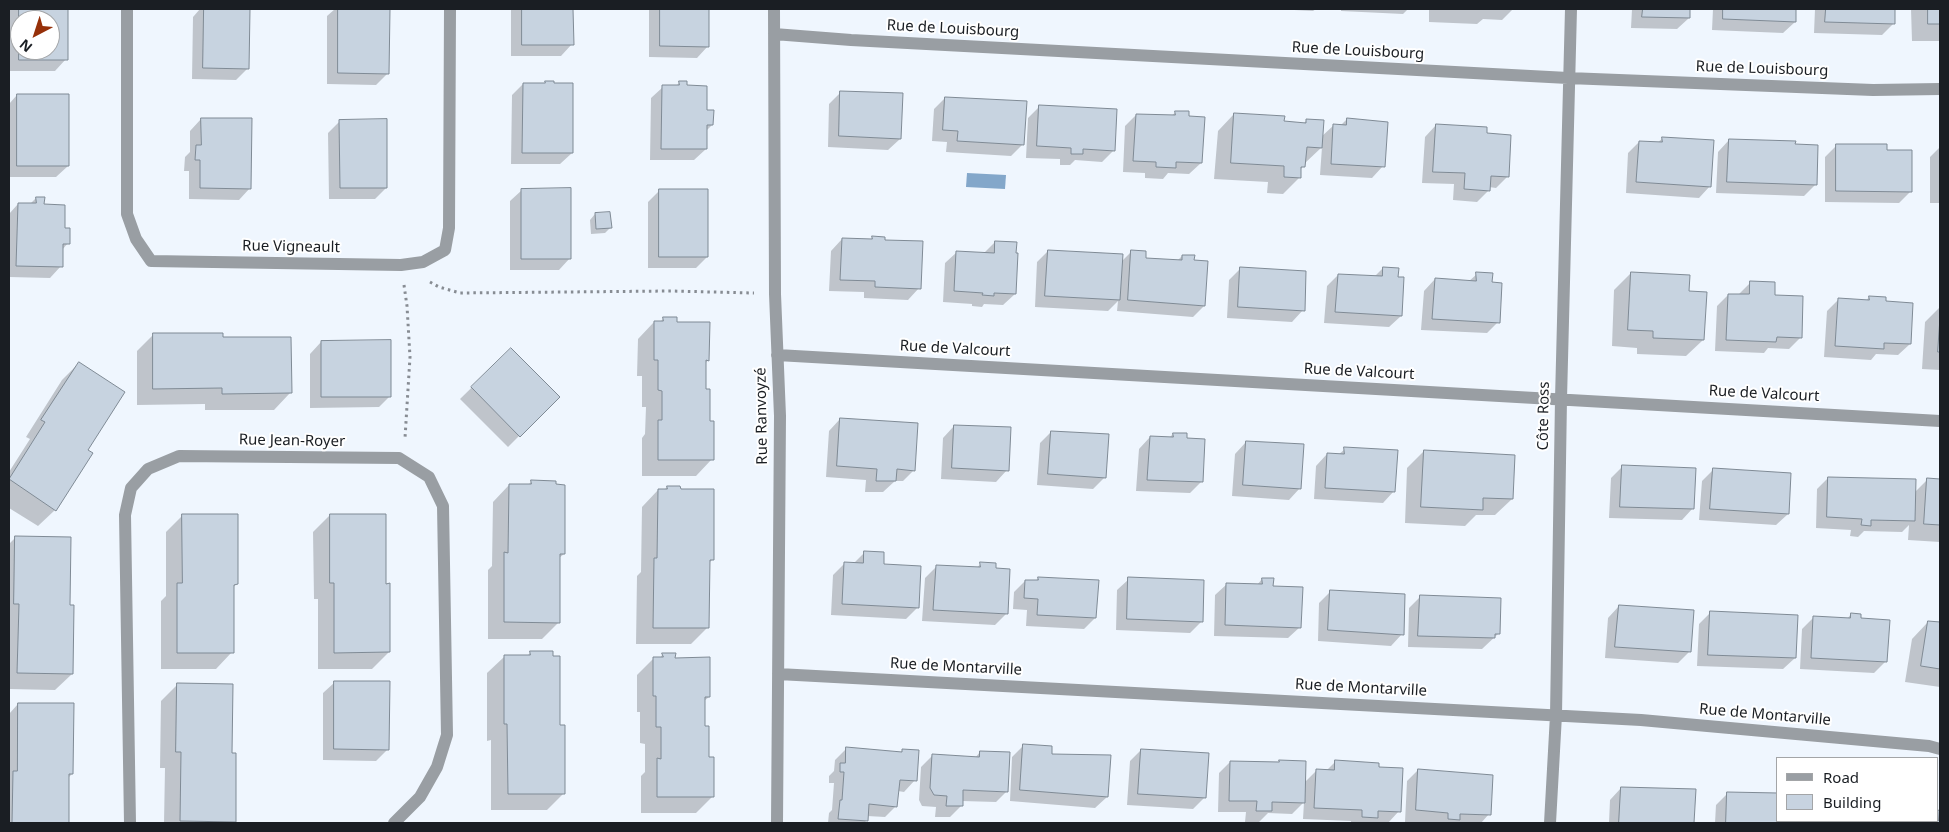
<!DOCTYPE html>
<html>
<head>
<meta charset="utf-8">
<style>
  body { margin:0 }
  #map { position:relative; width:1949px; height:832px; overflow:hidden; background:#eff6fe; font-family:"Noto Sans",sans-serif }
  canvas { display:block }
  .frame { position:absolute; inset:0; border:10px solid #1a1e23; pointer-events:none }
  .legend { position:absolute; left:1776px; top:757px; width:162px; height:65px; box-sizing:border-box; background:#fff; border:1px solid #a3a5a7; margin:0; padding:6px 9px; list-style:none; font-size:15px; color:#1a1e23 }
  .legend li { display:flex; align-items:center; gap:10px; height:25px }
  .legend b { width:25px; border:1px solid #a3a5a7 }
  .north { position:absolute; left:10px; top:10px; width:50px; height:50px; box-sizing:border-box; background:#fff; border:1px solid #a3a5a7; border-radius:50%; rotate:220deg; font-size:14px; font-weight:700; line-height:20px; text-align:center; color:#1a1e23 }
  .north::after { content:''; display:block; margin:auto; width:18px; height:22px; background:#963009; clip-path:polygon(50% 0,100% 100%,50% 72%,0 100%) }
</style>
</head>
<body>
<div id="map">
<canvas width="1949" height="832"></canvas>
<div class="frame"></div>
<ul class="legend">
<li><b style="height:6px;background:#999ea3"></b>Road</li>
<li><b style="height:14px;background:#c7d3e0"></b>Building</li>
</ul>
<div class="north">N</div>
</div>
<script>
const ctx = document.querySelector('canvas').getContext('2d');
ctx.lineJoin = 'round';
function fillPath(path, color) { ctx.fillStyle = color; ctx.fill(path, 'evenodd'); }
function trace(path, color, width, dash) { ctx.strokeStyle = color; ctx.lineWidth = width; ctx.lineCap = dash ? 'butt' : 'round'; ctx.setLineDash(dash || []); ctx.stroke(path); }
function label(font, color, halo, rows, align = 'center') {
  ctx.font = font + ' "Noto Sans",sans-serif'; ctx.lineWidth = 4; ctx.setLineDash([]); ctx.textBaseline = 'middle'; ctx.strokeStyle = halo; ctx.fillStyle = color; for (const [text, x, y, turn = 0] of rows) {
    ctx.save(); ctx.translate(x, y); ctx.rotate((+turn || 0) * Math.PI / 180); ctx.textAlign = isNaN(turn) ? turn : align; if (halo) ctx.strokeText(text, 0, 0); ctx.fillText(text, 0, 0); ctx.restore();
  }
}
fillPath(new Path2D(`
  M967 173 1006 175 1005 189 966 187Z`), '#83a7ca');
fillPath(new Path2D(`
  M9 9H67L66 59 55 71H9ZM20 20H50V50H20Z
  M200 9H248V68L236 80 192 79 193 17Z
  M335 9H388V73L376 85 327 84V16Z
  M511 9H572V44L561 56H511Z
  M649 9H708V46L697 58 649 57Z
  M1275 9H1316L1313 11Z
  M1341 9H1408L1403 14 1341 11Z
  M1429 9H1513L1502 20 1483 19 1477 24 1429 22Z
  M1632 9H1689V18L1677 29 1631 28Z
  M1713 9H1795V22L1783 33 1712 30Z
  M1815 9H1894V23L1882 35 1814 33Z
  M1911 9H1940V41H1912Z
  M546 82 553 84 572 153 560 164H511L512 95 523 84H543Z
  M680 82 685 87 706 112 712 125 706 131V149L694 160H650L651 98 663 87H675Z
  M841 92 900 139 888 150 828 147 829 104Z
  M17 95 68 166 56 177H9V104Z
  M945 98 1023 144 1011 156 946 152 947 142 932 141 934 109Z
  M1040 106 1114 150 1102 162 1075 160 1070 165H1060V159L1026 158 1028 118Z
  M1176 112 1201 163 1189 174 1168 173 1163 179 1145 178V173L1123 172 1125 126 1136 115 1171 116Z
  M1234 114 1283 122 1303 124 1307 120 1321 137 1334 125 1340 126 1347 119 1383 166 1372 178 1320 175 1322 147 1304 164 1300 171V177L1283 194 1267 193 1268 182 1214 179 1218 131Z
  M201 119 250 188 239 200 189 199V171H184L185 157 190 152V131Z
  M340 121 386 188 375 199H329L328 133Z
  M1436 125 1486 134 1508 176 1496 188 1489 187V190L1477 202 1453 200 1454 184 1422 183 1425 137Z
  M1663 138 1710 186 1699 198 1626 193 1628 153 1639 142 1657 143Z
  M1729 140 1816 184 1804 196 1716 193 1718 152Z
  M1837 145 1886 151 1911 191 1899 203 1825 202V157Z
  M1940 147V203H1930V157Z
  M522 190 570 258 559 270H510V201Z
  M660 190 707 257 696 268H648V202Z
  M36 198 63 229 68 243 62 250 61 266 50 278 9 277V214L18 204H30Z
  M595 214 610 228 605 233 591 234 590 220Z
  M873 237 883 241 919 288 908 300 864 298V292L829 291 831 251 842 239 870 240Z
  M995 242 1015 294 1003 305 984 304 982 307 972 306V304L943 302 945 263 957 252 984 253Z
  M1048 251 1121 262 1131 252 1144 259 1177 261 1182 256 1193 262 1204 306 1193 317 1117 311 1118 301 1108 311 1035 307 1037 262Z
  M1241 268 1303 310 1292 322 1227 318 1229 280Z
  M1383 268 1401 316 1389 327 1324 323 1327 286 1338 275 1374 277Z
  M1631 273 1703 340 1686 356 1637 354V348L1612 346 1614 290Z
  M1477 274 1491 283 1498 322 1487 333 1421 330 1424 291 1435 279 1468 282Z
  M1750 283 1773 296 1801 337 1789 349 1768 348 1764 353 1715 351 1717 306 1728 295 1739 294Z
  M1869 297 1885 302 1910 344 1898 355 1876 354 1871 360 1824 357 1827 311 1838 300 1866 301Z
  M1940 307V370L1922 369 1925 322Z
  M664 318 675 323 708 360 705 364 704 391 712 459 696 476H642V438L645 434 646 407H642V376H637L638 339 654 322H660Z
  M154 334 222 338 290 393 274 410H205V404L137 405V351Z
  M321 342 390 396 379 407 310 408V354Z
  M511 349 558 397 508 447 460 399Z
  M79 363 87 450 55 510 38 526 9 508V472L30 439 26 437 62 380Z
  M840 419 914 470 903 481H895L883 492H865L866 480 826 477 829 431Z
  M954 426 1007 470 996 482 941 479 943 438Z
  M1051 432 1105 477 1093 489 1037 485 1040 443Z
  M1173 434 1201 482 1190 493 1136 491 1139 449 1150 437 1169 438Z
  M1246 442 1300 488 1289 500 1232 496 1235 454Z
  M1345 449 1394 491 1383 503 1314 499 1316 466 1327 454 1338 455Z
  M1424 451 1512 499 1495 515H1476L1465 526 1405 523 1407 468Z
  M1622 467 1693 508 1682 520 1609 518 1611 478Z
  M1713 470 1788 514 1776 525 1699 520 1702 481Z
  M1828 478 1914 493 1928 479 1940 480V542L1908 540 1909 525 1902 532 1864 531 1858 537 1850 536 1851 530 1816 528 1817 489Z
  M531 482 564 554 559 558V622L542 639H488V570L492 566 493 502 509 485H528Z
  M667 487 712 560 708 564V627L691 644H636L637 576 641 572 642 507 658 490H664Z
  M183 515 236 584 233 588 232 652 216 669H161V601L166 596V532Z
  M330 515 385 585 389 652 372 669H318V599H314L313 532Z
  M15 538 69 606 72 674 55 690 9 689V544Z
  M865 552 883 565 918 607 906 619 831 615 833 575 845 563 853 564Z
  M981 564 1006 614 995 625 922 621 925 578 936 567 976 568Z
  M1038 578 1095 618 1084 629 1026 626 1027 610 1013 609 1014 592 1025 581 1035 582Z
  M1129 579 1202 621 1190 633 1116 630 1117 590Z
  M1262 579 1272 587 1300 627 1288 638 1214 636 1215 595 1227 584 1257 585Z
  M1331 591 1402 634 1391 646 1318 641 1319 603Z
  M1421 596 1499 633 1482 649 1408 647 1409 608Z
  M1619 606 1689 652 1678 663 1605 658 1608 618Z
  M1710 613 1795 658 1783 669 1697 666 1699 624Z
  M1851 614 1860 620 1886 661 1874 673 1800 669 1802 629 1814 617 1847 619Z
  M1928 622 1940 624V687L1905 682 1912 639Z
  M531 652 559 726 564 793 547 810H491V740L487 741V673L504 657H526Z
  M663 654 674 659 709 697 704 701V727L713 796 696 813H641V776L645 772V744L640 743V712H637V675L653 659H659Z
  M335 682 388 749 376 761 323 760V693Z
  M178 684 231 754 234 821 232 823H164L165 768H160L161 701Z
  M18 704 72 774 68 778V823H9V714Z
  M1024 745 1051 755 1107 797 1095 808 1010 801 1012 757Z
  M846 749 900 753 903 750 915 780 904 792 898 791 896 806 885 817 867 816V820L864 823H828L829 813 832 810 834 783H829V776L834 771 835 760Z
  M1141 750 1205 797 1193 809 1127 805 1130 761Z
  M980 752 1007 791 996 802 962 801 961 806 950 817H935L936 807 922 806 919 800 921 767 932 756 975 758Z
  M1336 761 1378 768 1399 811 1388 823H1351V821L1303 819 1304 802 1292 814 1268 813 1259 822H1245L1246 812H1218L1219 773 1230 762 1304 783 1317 770 1326 771Z
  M1418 770 1489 814 1481 823 1405 822 1407 781Z
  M1621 788 1694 790 1693 823H1609L1610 800Z
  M1728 793 1778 821H1794V823H1715L1716 805Z
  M1938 811 1940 812V823H1904L1905 821H1938Z
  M1801 821H1887V823H1801Z`), '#0003');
const building = new Path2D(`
  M19 9H68V60H19ZM20 20H50V50H20Z
  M204 9H250L249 69 203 68Z
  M338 9H390L389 74 338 73Z
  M522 9H573L574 45H522Z
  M660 9H709V47L660 46Z
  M1643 9H1690V18L1642 17Z
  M1723 9H1796V22L1723 19Z
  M1826 9H1895V24L1825 22Z
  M1928 9H1940V24H1928Z
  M545 81H554V83H573V153H522L523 83H545Z
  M679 81H687V85L707 86V110H714L713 125H707V149H661L662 85H679Z
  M840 91 903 93 901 139 839 136Z
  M17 94H69V166H17Z
  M945 97 1027 101 1024 145 957 141 958 131 943 130Z
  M1039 105 1117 109 1115 151 1083 149V154H1071V148L1037 146Z
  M1175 111H1189V116L1205 117 1202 163 1176 162V168L1156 167V162L1133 161 1136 114 1175 115Z
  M1234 113 1285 116 1284 121 1306 123V119L1324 120 1322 148 1307 147 1305 167H1301V178L1284 177V166L1231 163Z
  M201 118H252L251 189 200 188V160H195L196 145H201Z
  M1347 118 1388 122 1385 167 1331 164 1333 124 1346 125Z
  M387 119V188H340L339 120Z
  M1436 124 1487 127V133L1511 135 1509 177 1491 176 1490 191 1464 189 1465 173 1433 172Z
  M1662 137 1714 140 1711 187 1636 182 1639 141 1662 142Z
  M1729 139 1796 141 1795 144 1818 145 1817 185 1727 182Z
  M1836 144H1887V150H1912V192L1836 191Z
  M571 188V259H521V189Z
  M659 189H708V257H659Z
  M36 197H45L44 204 65 205V228H70V244H63V267L16 266 18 203H36Z
  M610 212 612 228 596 229 595 213Z
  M872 236 885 237V240L923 241 921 289 875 287V281L840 280 842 238 872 239Z
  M995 241 1017 242 1016 253H1018L1016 294 994 293V296L982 295 983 293 954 291 956 251 994 253Z
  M1048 250 1123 254 1120 300 1045 296Z
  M1131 250 1146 251V258L1182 260V255H1195L1194 260 1208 261 1205 306 1128 300Z
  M1240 267 1306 271 1305 311 1238 307Z
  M1383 267 1399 268 1398 277H1404L1402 316 1335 312 1338 274 1382 276Z
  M1476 272 1493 273 1492 282 1502 283 1500 323 1432 319 1435 278 1476 281Z
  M1631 272 1690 275 1689 291 1707 292 1704 340 1653 338V331L1628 330Z
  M1750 281 1775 282V295L1803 296 1802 338 1777 337 1776 342 1726 340 1728 294H1749Z
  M1869 296 1886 297V301L1913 303 1911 344 1884 343V349L1835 346 1838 298 1869 300Z
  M663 317H677V322H710L709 361 706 360V389H710V421H714V460H658V420H662V391L658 390V360H654V321H663Z
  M1940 318V352H1938Z
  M153 333H223V337H291L292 393 222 394V388L153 389Z
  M391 340V397H321V341Z
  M511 348 560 397 520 437 471 387Z
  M79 362 125 392 88 450 93 453 56 511 9 479 45 422 41 420Z
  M840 418 918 423 915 471 897 469 896 481H876L877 469 837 466Z
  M954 425 1011 427 1009 471 952 468Z
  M1051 431 1109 434 1106 478 1048 474Z
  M1173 433H1187V438L1205 439 1203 482 1147 480 1150 436 1173 437Z
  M1246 441 1304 444 1301 489 1243 485Z
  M1344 447 1398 450 1395 492 1325 488 1327 453 1344 454Z
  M1424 450 1515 455 1513 499 1483 498V510L1421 507Z
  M1622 465 1696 468 1694 509 1620 507Z
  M1713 468 1791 473 1789 514 1710 509Z
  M1828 477 1916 479 1915 521 1871 520V526L1861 525 1862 519 1827 517Z
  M1927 478 1940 479V525L1924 524Z
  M531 480 556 481V484L565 485V554H560V623L504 622V552L508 553 509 484H531Z
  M667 486H680L681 489H714V560H710L709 628H653L654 558H657L658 489H667Z
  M182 514H238V584L234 585V653H177V583H182Z
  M330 514H386V584L390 583V652L334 653V583H330Z
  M15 536 71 537 70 605H74L73 674 17 673 19 604H14Z
  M864 551 884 552V564L921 566 919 608 842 604 844 562 863 563Z
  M980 562 996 563V568L1010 569 1008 614 933 610 936 565 980 567Z
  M1038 577 1099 580 1096 618 1037 615 1038 599 1024 598 1025 580H1038Z
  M1128 577 1204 580 1203 622 1127 619Z
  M1262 578H1274L1273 586 1303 587 1301 628 1225 625 1226 583 1262 584Z
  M1330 590 1405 594 1404 635 1328 630Z
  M1420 595 1501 598 1500 634H1495V638L1418 636Z
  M1619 605 1694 610 1691 652 1615 647Z
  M1710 611 1798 615 1796 658 1708 655Z
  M1851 613 1861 614V618L1890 620 1887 662 1811 658 1813 616 1850 618Z
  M1928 621 1940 622V669L1921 666Z
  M530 651H553V656H560V725H565V794H508L507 724H504V655H530Z
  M662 653H676L675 658 710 657V697H705V726H709V757H714V797H657V758L661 759V727H656V696H653V657H663Z
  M334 681H390L389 750 334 749Z
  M177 683 233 684 232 753H236V822L180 821 181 752H176Z
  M18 703H74L73 774H69V823H12L13 771H17Z
  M1023 744 1052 746V754L1111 755 1108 797 1020 790Z
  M846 747 902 752V749L919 750 917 781 900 780 897 807 869 804 868 821 838 819 840 800H842L844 772H840V763H845Z
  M1141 749 1209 753 1206 798 1138 794Z
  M980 751 1010 752 1008 792 963 790V806H946L947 796 934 795 930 788 932 754 979 757Z
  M1279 760 1306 761 1305 803 1272 802V811H1256L1257 801H1229L1230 761 1279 762Z
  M1335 760 1379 763V767L1403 768 1401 812 1378 811V818L1362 817V810L1314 808 1316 769 1334 770Z
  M1418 769 1493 775 1491 815 1460 814V820L1448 819V813L1416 810Z
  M1621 787 1696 789 1694 823H1619Z
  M1727 792 1778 793V821H1795V823H1726Z
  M1938 810 1940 811V823H1913V821H1938Z
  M1812 821H1889V823H1811Z`);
fillPath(building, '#c7d3e0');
trace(building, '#7f8a95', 1);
trace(new Path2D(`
  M430 282 439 287 460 293 671 291 754 293
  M404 285 407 306 410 357 405 438`), '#878c93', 3, [2.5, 4]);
trace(new Path2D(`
  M127 9V214L136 239 151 261 401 265 423 262 445 250 449 228 450 9
  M774 9 775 294 780 416 777 823
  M774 34 851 40 1568 78 1873 90 1940 89
  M777 355 1940 421
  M778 674 1641 720 1929 746 1940 749
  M130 823 125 515 131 488 148 469 179 456 399 458 429 477 443 506 447 735 437 767 420 797 394 823
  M1550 823 1556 715 1561 399 1571 9`), '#999ea3', 12);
label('15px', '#1a1e23', '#fff', [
  ["Rue de Louisbourg",953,29,3],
  ["Rue de Louisbourg",1358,51,3],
  ["Rue de Louisbourg",1762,69,2],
  ["Rue Vigneault",291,247,1],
  ["Rue de Valcourt",955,349,3],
  ["Rue de Valcourt",1359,372,3],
  ["Rue de Valcourt",1764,394,3],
  ["Rue Ranvoyzé",762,416,-91],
  ["Côte Ross",1544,416,-89],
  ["Rue Jean-Royer",292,441,1],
  ["Rue de Montarville",956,667,3],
  ["Rue de Montarville",1361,688,3],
  ["Rue de Montarville",1765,715,5]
]);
</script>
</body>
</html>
